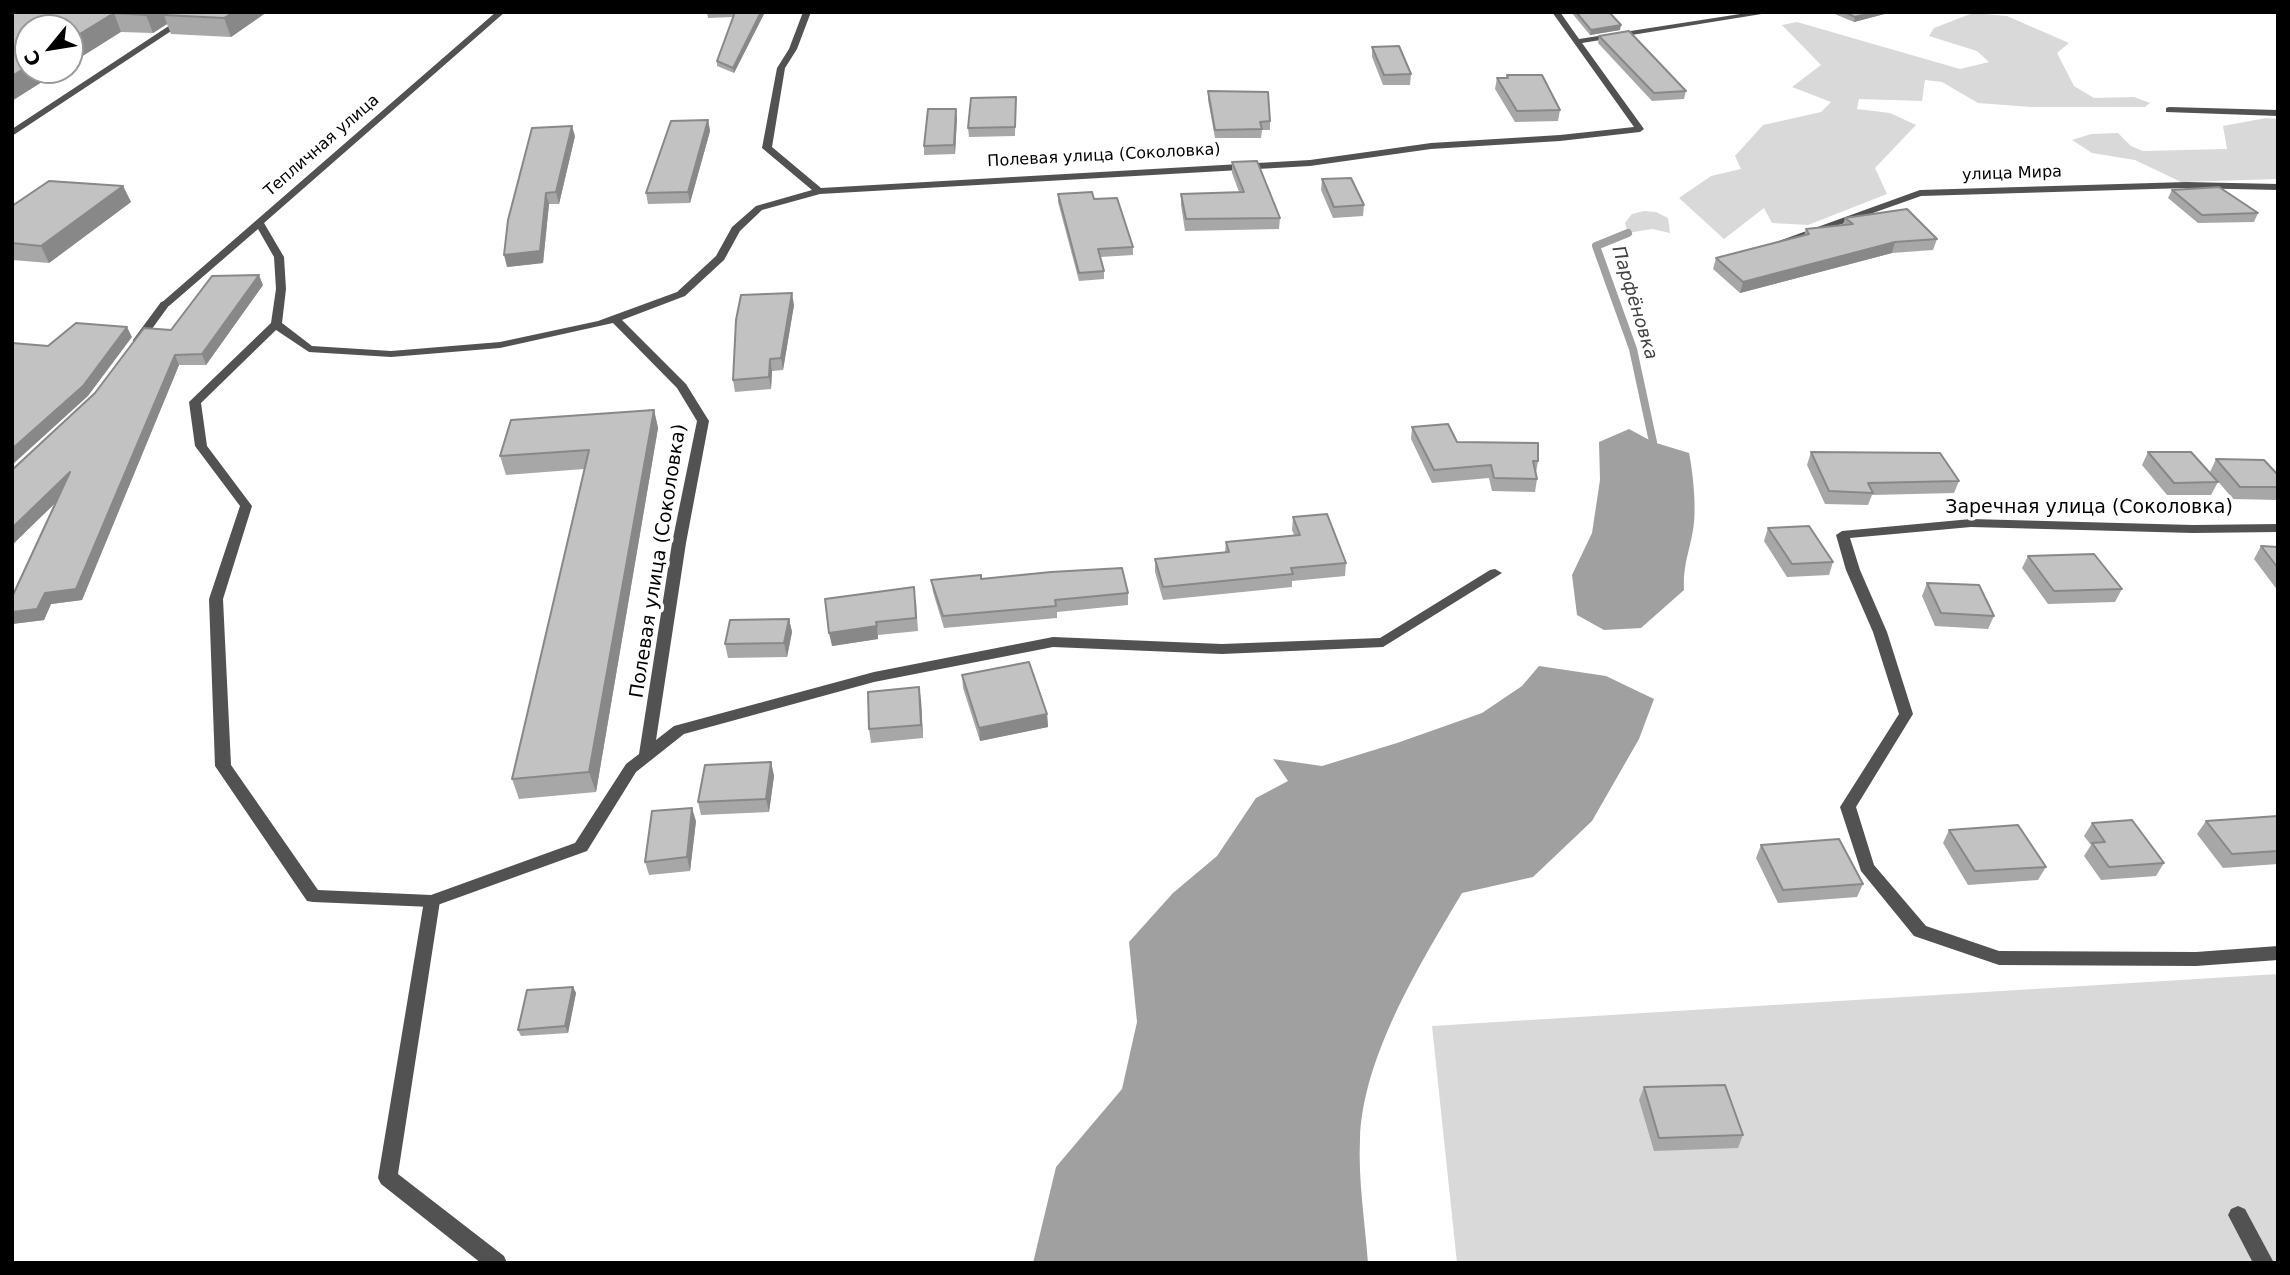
<!DOCTYPE html>
<html>
<head>
<meta charset="utf-8">
<style>
  body { margin:0 }
  #map { position:relative; width:2290px; height:1275px; overflow:hidden; background:#fff; font-family:"DejaVu Sans",sans-serif }
  canvas { display:block }
  .frame { position:absolute; inset:0; border:14px solid #000; pointer-events:none }
  .north { position:absolute; left:14px; top:14px; width:70px; height:70px; box-sizing:border-box; background:#fff; border:2px solid #999; border-radius:50%; rotate:240deg; font-size:19px; font-weight:700; line-height:28px; text-align:center; color:#000 }
  .north::after { content:''; display:block; margin:auto; width:24px; height:32px; background:#000; clip-path:polygon(50% 0,100% 100%,50% 72%,0 100%) }
</style>
</head>
<body>
<div id="map">
<canvas width="2290" height="1275"></canvas>
<div class="frame"></div>
<div class="north">С</div>
</div>
<script>
const ctx = document.querySelector('canvas').getContext('2d');
ctx.lineJoin = 'round';
function fillPath(path, color) { ctx.fillStyle = color; ctx.fill(path, 'evenodd'); }
function trace(path, color, width, dash) { ctx.strokeStyle = color; ctx.lineWidth = width; ctx.lineCap = dash ? 'butt' : 'round'; ctx.setLineDash(dash || []); ctx.stroke(path); }
function label(font, color, halo, rows, align = 'center') {
  ctx.font = font + ' "DejaVu Sans",sans-serif'; ctx.lineWidth = 7; ctx.setLineDash([]); ctx.textBaseline = 'middle'; ctx.strokeStyle = halo; ctx.fillStyle = color; for (const [text, x, y, turn = 0] of rows) {
    ctx.save(); ctx.translate(x, y); ctx.rotate((+turn || 0) * Math.PI / 180); ctx.textAlign = isNaN(turn) ? turn : align; if (halo) ctx.strokeText(text, 0, 0); ctx.fillText(text, 0, 0); ctx.restore();
  }
}
fillPath(new Path2D(`
  M1973 13 2007 16 2069 43 2057 53 2074 86 2094 98 2134 97 2150 103 2145 107H2031L1978 103 1942 82 1925 80 1922 101 1859 99 1857 109 1890 113 1916 125 1875 168 1887 194 1808 225 1772 223 1764 208 1724 239 1679 198 1711 176 1741 169 1735 156 1763 125 1821 112 1831 102 1792 87 1821 65 1782 25 1797 22 1960 69 1989 62 1977 51 1929 36 1934 28Z
  M2266 118 2278 119V179L2181 182 2135 160 2092 153 2072 140 2091 134 2118 133 2131 146 2143 151 2227 149 2223 126Z
  M1644 211 1656 212 1668 218 1670 233 1652 229 1628 233 1625 223 1632 214Z
  M2278 974V1263H1457L1432 1026Z`), '#d9d9d9');
fillPath(new Path2D(`
  M1629 429 1653 442 1689 453C1693 472 1697 511 1693 530 1689 554 1683 564 1684 590L1641 628 1604 630 1577 615 1572 575 1592 533 1600 480 1599 442Z
  M1539 666 1606 676 1654 699 1639 739 1592 821 1533 877 1462 893C1420 964 1363 1056 1360 1139 1358 1180 1365 1222 1368 1263H1033L1056 1167 1122 1089 1137 1022 1129 942 1173 893 1217 856 1256 798 1288 781 1273 759 1322 766 1397 743 1482 713 1522 686Z`), '#a0a0a0');
trace(new Path2D(`
  M1628 233 1596 246 1633 349 1653 442`), '#a0a0a0', 8);
fillPath(new Path2D(`
  M190 12H200L12 136V129Z
  M2169 107 2278 110V116L2166 112V108Z
  M165 301 170 304 141 344H133V340L161 302Z
  M432 895 438 896 440 901 398 1174 504 1256 507 1263H481L381 1184 378 1178 424 901 426 896Z
  M2238 1206 2245 1209 2274 1263H2253L2228 1215 2231 1209Z`), '#525252');
fillPath(new Path2D(`
  M496 12H505L264 223 284 257 286 289 282 323 312 346 391 351 500 342 598 321 677 292 716 256 732 227 756 206 812 190 762 148 777 68 789 49 803 12H811L797 49 785 68 772 147 821 188 1310 160 1431 143 1560 135 1634 127 1552 12H1560L1579 39 1753 12H1774L1582 43 1644 129 1640 132 1560 141 1431 149 1310 166 820 194 762 210 740 231 724 260 685 296 622 320 686 384 709 421 686 543 656 740 674 726 874 672 1053 637 1222 644 1380 638 1490 570 1495 569 1502 573 1383 647 1222 654 1053 647 874 682 684 734 636 772 587 851 432 907 313 902 307 901 215 766 209 599 240 506 195 446 189 402 271 323 276 289 274 257 258 229 169 306H161L160 304ZM613 323 677 388 697 421 672 543 639 754 626 764 575 843 431 895 318 890 231 765 223 599 252 506 207 446 201 403 276 330 309 352 391 357 500 348Z
  M2186 182 2278 184V190L2186 188 1921 196 1774 248 1765 246 1920 190Z
  M1971 519 2193 525 2278 524V532L2193 533 1971 527 1850 538 1860 570 1887 632 1913 714 1856 807 1874 865 1926 926 1999 951 2196 952 2278 946V960L2196 966 1999 965 1914 936 1861 871 1840 807 1899 714 1873 632 1846 570 1836 535 1842 531Z`), '#525252');
fillPath(new Path2D(`
  M12 12H267L231 37 171 34 167 24 153 33 121 32Z
  M707 12H765L734 73 717 66V61L733 17 708 18Z
  M1571 12H1609L1620 30 1590 35Z
  M1830 12H1892L1854 22Z
  M1599 36 1686 91 1684 99 1652 101 1598 43Z
  M1372 47 1411 74 1410 85H1383L1372 57Z
  M1507 75 1560 110 1558 121 1515 122 1495 89 1497 78H1506Z
  M1208 91 1270 121V130H1262L1261 138H1215L1208 100Z
  M1016 97 1015 136 969 137 968 128Z
  M957 118 955 154 924 155V146Z
  M708 120 710 131 690 203 648 204 646 193Z
  M575 136 559 204H549L543 263 507 267Z
  M1232 162 1280 218 1279 229 1185 231 1181 205V194L1239 192 1232 173Z
  M1322 179 1364 205 1363 216 1333 218 1321 190Z
  M123 186 131 202 49 263 12 260V206Z
  M2172 190 2258 213 2254 222 2198 223 2168 198Z
  M1058 194 1094 199 1133 247V255L1100 257 1104 271V279L1079 281 1058 202Z
  M1845 218 1937 239 1933 250 1892 253 1740 293 1713 269 1716 258 1804 236 1806 229 1843 225Z
  M263 285 206 365H179L82 600 51 604 44 620 12 624V597L56 502 12 545V470L171 330Z
  M794 305 783 370 772 371 771 389 735 392 733 380Z
  M654 410 658 428 596 792 519 799 512 779 584 469 506 475 500 456Z
  M1412 427 1457 442 1538 461 1536 473 1537 479 1535 492 1492 491 1489 478 1432 483 1411 439Z
  M1811 452 1959 481 1954 493 1872 495 1868 505 1825 504 1807 465Z
  M2148 452 2218 482 2211 495H2167L2142 465Z
  M2216 459 2278 475V500L2233 499 2210 472Z
  M1293 517 1346 563 1345 576 1292 581V587L1163 600 1155 572V559L1225 552 1226 542 1294 535 1292 530Z
  M1768 528 1833 562 1829 575 1787 577 1764 541Z
  M2261 546 2278 547V591L2254 559Z
  M2028 556 2122 589 2115 602 2048 604 2022 568Z
  M981 579 1128 593V605L1057 612V618L944 628 933 592 931 580Z
  M1927 583 1994 616 1988 629 1935 626 1922 596Z
  M916 600 918 631 878 635V639L832 646Z
  M789 619 792 632 787 657 728 658 725 644Z
  M962 675 1047 714 1048 727 980 741 963 688Z
  M921 700 923 738 871 743 869 729Z
  M771 762 774 776 769 812 701 815 698 802Z
  M2278 816V864L2223 868 2197 834 2206 821Z
  M696 821 690 871 649 875 645 862Z
  M2092 823 2164 863 2156 876 2101 880 2084 856 2091 845 2084 836Z
  M1949 830 2046 867 2038 880 1968 885 1943 843Z
  M1761 845 1863 884 1857 897 1778 903 1756 858Z
  M573 987 576 993 568 1033 521 1036 518 1030Z
  M1644 1087 1743 1135 1738 1148 1654 1151 1639 1100Z`), '#a7a7a7');
fillPath(new Path2D(`
  M149 12H186L164 15 167 24 153 33 146 15Z
  M234 12H267L231 37 224 18Z
  M761 12H765L734 73 733 68Z
  M1874 12H1892L1854 22 1855 17Z
  M114 13 121 32 70 64V40Z
  M1621 25 1620 30 1590 35 1591 30Z
  M28 66V70H61L12 101V76Z
  M956 109 957 118 955 154 954 145Z
  M708 120 710 131 690 203 688 192Z
  M572 126 575 136 559 204 556 192Z
  M123 186 131 202 49 263 41 246Z
  M546 193 549 204 543 263 507 267 504 255Z
  M1895 242 1892 253 1740 293 1743 282Z
  M259 275 263 285 206 365 202 354Z
  M792 293 794 305 783 370 781 358Z
  M127 327 132 337 88 396 12 465V449Z
  M175 355 179 365 82 600 51 604 44 620 12 624V612L45 593Z
  M770 359 772 371 771 389 769 377Z
  M654 410 658 428 596 792 589 772Z
  M70 472 76 483 12 545V528Z
  M789 619 792 632 787 657 784 643Z
  M877 626 878 639 832 646 829 633Z
  M919 687 921 700 923 738 921 725Z
  M1047 714 1048 727 980 741 979 728Z
  M771 762 774 776 769 812 766 799Z
  M692 808 696 821 690 871 687 857Z
  M573 987 576 993 568 1033 565 1026Z`), '#888');
const building = new Path2D(`
  M12 12H149L146 15 114 13 70 40V28H28V66L12 76Z
  M169 12H234L224 18 164 15Z
  M707 12H761L733 68 717 61 735 12Z
  M1576 12H1609L1621 25 1591 30Z
  M1844 12H1874L1855 17Z
  M1629 31 1686 91 1654 93 1599 36Z
  M1399 46 1411 74 1384 75 1372 47Z
  M1507 75H1542L1560 110 1517 111 1497 78H1508Z
  M1208 91 1268 92 1270 121 1260 122 1262 129 1215 130Z
  M1016 97 1015 127 968 128 971 98Z
  M928 109H956L954 145 924 146Z
  M708 120 688 192 646 193 671 121Z
  M572 126 556 192 546 193 540 251 504 255 508 220 532 128Z
  M1257 161 1280 218 1186 219 1181 194 1244 192 1232 162Z
  M1351 178 1364 205 1334 207 1322 179Z
  M49 181 123 186 41 246 12 243V206Z
  M2219 187 2258 213 2202 215 2172 190Z
  M1092 192 1094 199 1117 198 1133 247 1098 249 1104 271 1079 273 1058 194Z
  M1907 209 1937 239 1895 242 1743 282 1716 258 1809 234 1806 229 1853 224 1845 218Z
  M259 275 202 354 175 355 76 589 45 593 37 609 12 612V597L70 472 12 528V470L95 393 144 328 171 330 212 276Z
  M792 293 781 358 770 359 769 377 733 380 736 320 741 295Z
  M76 323 127 327 83 386 12 449V343L48 346Z
  M654 410 589 772 512 779 589 450 500 456 511 420Z
  M1448 424 1457 442 1538 443V461H1533L1537 479 1494 478 1491 465 1434 470 1412 427Z
  M1811 452 1940 453 1959 481 1868 483 1873 493 1829 491Z
  M2148 452H2191L2218 482 2174 483Z
  M2216 459 2264 460 2278 475V487H2240Z
  M1327 514 1346 563 1291 568 1293 574 1163 587 1155 559 1229 552 1226 542 1300 535 1293 517Z
  M1809 526 1833 562 1792 564 1768 528Z
  M2261 546 2278 547V568Z
  M2094 554 2122 589 2054 591 2028 556Z
  M1122 568 1128 593 1055 600 1056 606 943 616 931 580 981 575V579L1051 572Z
  M1927 583 1979 585 1994 616 1941 613Z
  M914 587 916 618 876 622 877 626 829 633 825 599Z
  M789 619 784 643 725 644 730 620Z
  M1029 662 1047 714 979 728 962 675Z
  M919 687 921 725 869 729 868 692Z
  M771 762 766 799 698 802 705 765Z
  M692 808 687 857 645 862 652 811Z
  M2278 816V851L2232 854 2206 821Z
  M2132 820 2164 863 2109 867 2092 843 2105 842 2092 823Z
  M2018 825 2046 867 1975 871 1949 830Z
  M1839 839 1863 884 1783 890 1761 845Z
  M573 987 565 1026 518 1030 527 990Z
  M1725 1085 1743 1135 1659 1138 1644 1087Z`);
fillPath(building, '#c2c2c2');
trace(building, '#888', 2);
label('16px', '#000', '#fff', [
  ["Тепличная улица",322,146,-41],
  ["Полевая улица (Соколовка)",1104,156,-3],
  ["улица Мира",2012,174,-2]
]);
label('italic 18px', '#414141', '#fff', [
  ["Парфёновка",1634,303,73]
]);
label('19px', '#000', '#fff', [
  ["Заречная улица (Соколовка)",2089,508],
  ["Полевая улица (Соколовка)",659,561,-81]
]);
</script>
</body>
</html>
